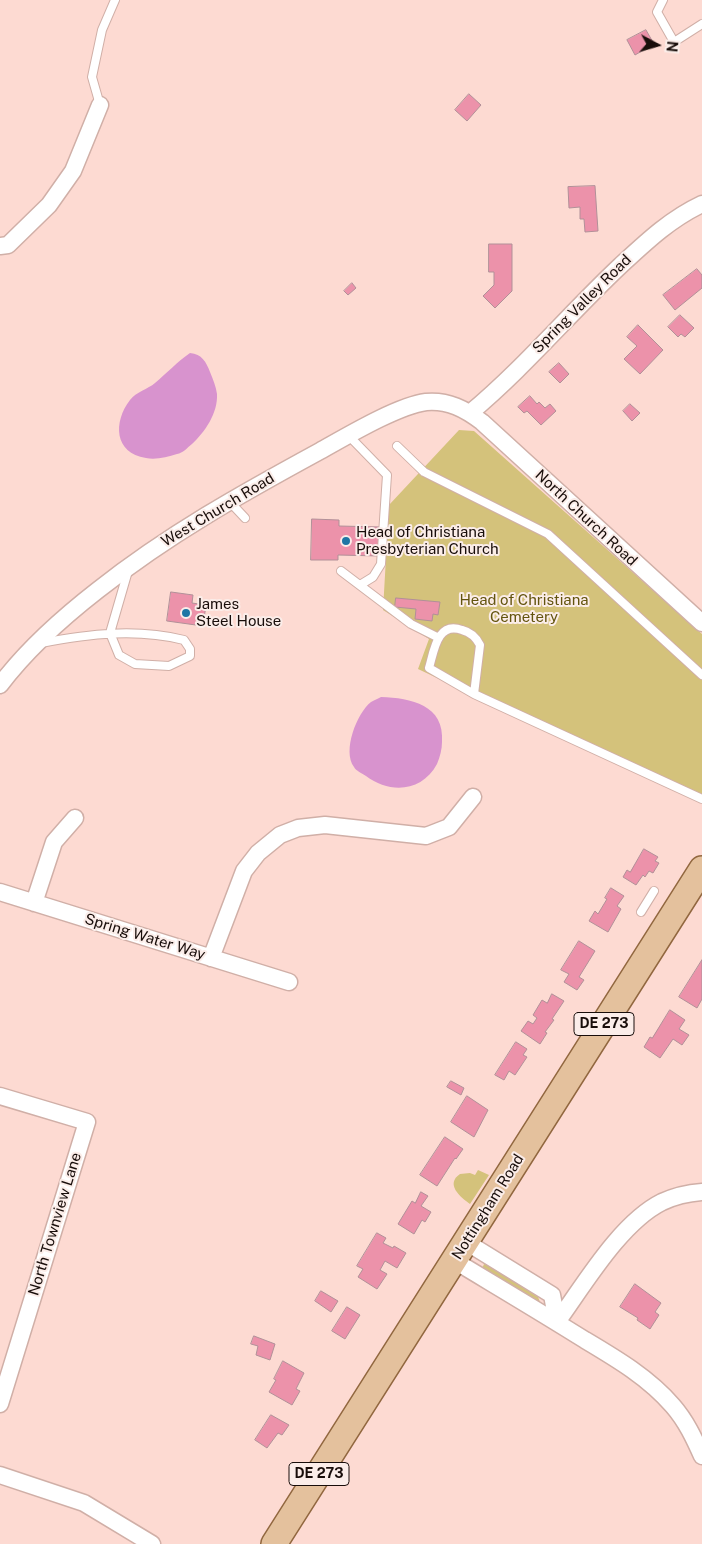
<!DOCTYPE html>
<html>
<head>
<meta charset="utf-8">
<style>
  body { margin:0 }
  #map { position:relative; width:702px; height:1544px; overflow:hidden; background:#fddad2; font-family:"Public Sans",sans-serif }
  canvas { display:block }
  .north { position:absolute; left:632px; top:20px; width:50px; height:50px; -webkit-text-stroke:4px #fbede9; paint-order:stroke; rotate:96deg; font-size:14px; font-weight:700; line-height:20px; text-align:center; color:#180d0a }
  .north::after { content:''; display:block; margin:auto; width:18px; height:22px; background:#180d0a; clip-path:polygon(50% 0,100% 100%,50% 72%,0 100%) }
</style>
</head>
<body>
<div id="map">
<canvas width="702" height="1544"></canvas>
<div class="north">N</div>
</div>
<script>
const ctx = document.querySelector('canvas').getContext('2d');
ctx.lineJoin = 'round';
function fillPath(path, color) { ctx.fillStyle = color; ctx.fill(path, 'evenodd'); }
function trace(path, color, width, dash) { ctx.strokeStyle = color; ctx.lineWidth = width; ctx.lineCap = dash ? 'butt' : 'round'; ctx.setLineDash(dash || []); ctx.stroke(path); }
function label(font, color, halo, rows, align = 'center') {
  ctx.font = font + ' "Public Sans",sans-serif'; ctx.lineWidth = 4; ctx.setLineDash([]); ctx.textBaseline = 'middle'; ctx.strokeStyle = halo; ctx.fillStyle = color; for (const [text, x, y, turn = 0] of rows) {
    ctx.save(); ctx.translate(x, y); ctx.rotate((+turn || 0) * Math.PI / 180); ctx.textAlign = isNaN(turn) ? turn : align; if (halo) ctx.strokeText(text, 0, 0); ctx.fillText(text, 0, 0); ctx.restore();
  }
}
fillPath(new Path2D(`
  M459 430 474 431 702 634V803L418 669 429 639 383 610 389 505Z
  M478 1170 489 1175 470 1204C460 1197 445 1184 460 1174L470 1173 475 1175Z
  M484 1264 488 1265 538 1297 540 1302 538 1303 482 1269Z`), '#d4c27b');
fillPath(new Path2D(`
  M190 353C202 354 206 362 210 372 213 379 216 387 217 394 218 413 205 432 192 444 187 448 183 453 177 454 167 457 156 460 146 458 114 453 113 422 130 400 136 392 148 389 155 383 167 373 177 362 190 353Z
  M381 697C411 698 445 705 442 742 442 749 440 757 437 764 422 792 390 794 366 776 362 773 356 771 354 767 342 751 357 713 371 702 374 700 378 699 381 697Z`), '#d893ce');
const building = new Path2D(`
  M646 30 654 44 635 55 627 40Z
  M469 94 481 105 467 121 455 110Z
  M595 186 598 231 585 232 584 219H580V207L569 208 568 187Z
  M489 244H512V291L495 308 483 296 494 285V272H489Z
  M697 269 702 275V288L675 310 663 295Z
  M352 283 356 288 348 295 344 291Z
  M680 315 694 328 685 337 681 334 678 337 668 327Z
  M638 325 663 350 640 374 624 359 637 346 627 337Z
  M559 363 569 374 560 383 549 372Z
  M530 396 537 404 539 402 545 408 550 404 556 411 541 425 527 411 524 413 518 407Z
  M630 404 640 413 632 421 623 411Z
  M312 519 339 520V526L381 527 380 556 338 555V560H311Z
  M171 592 193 595 192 603 206 605 203 626 167 621Z
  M396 598 440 602 438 615 433 614 432 621 415 619 416 609 395 607Z
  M644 849 658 857 655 861 659 863 653 873 649 871 645 877 643 875 636 885 623 877 627 870 630 872Z
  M611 888 624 896 617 906 621 909 608 932 589 921 595 911 598 914 607 899 605 898Z
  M579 941 595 951 579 977 584 980 577 990 564 982 569 974 561 970Z
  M702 960V999L697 1008 679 997Z
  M552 994 564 1001 552 1019 554 1020 545 1032 547 1033 540 1044 521 1031 528 1021 533 1024 537 1018 533 1015 542 1000 547 1003Z
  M670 1010 685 1020 679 1029 689 1035 682 1045 673 1039 660 1058 644 1047 650 1037 652 1038Z
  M516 1042 527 1049 523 1055 527 1057 515 1075 509 1071 504 1080 495 1075Z
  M451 1081 464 1088 461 1095 447 1087Z
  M467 1096 488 1110 474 1137 451 1122Z
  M445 1137 463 1149 456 1159 455 1158 437 1186 420 1175Z
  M421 1192 428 1196 421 1206 431 1212 425 1222 422 1220 414 1234 398 1224 412 1201 415 1203Z
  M377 1233 386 1238 383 1243 393 1248 394 1246 406 1253 397 1268 385 1261 380 1270 387 1274 377 1289 358 1277 363 1269 357 1266Z
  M635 1284 661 1303 655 1312 659 1315 650 1329 637 1320 638 1318 620 1307Z
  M321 1291 338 1301 331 1312 315 1301Z
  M347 1307 360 1315 345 1339 332 1331Z
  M254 1336 275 1344 270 1360 256 1355 258 1346 251 1344Z
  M283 1361 304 1373 296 1389 300 1391 292 1405 269 1392 276 1380 274 1379Z
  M271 1415 289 1425 282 1435 278 1433 267 1448 255 1440Z`);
fillPath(building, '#ec92aa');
trace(building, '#b19098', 1);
const lane = new Path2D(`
  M663 0 657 12 674 42 702 24
  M100 105 92 77 102 30 115 0
  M349 436 387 475 381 564 373 577 360 585
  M397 446 424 472 548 534 702 675
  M229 501 245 518
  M341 571 411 624 439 638
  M41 643C89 634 136 628 184 640L190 649V656L169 666 135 664 119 655 110 633 128 571
  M474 694 480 645C476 637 470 632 462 630 437 621 434 651 429 668L474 694 702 799
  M641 912 654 891`);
const street = new Path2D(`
  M0 246 8 245 49 205 73 171 100 105
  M470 413C524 368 569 314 620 266 646 242 670 219 702 204
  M0 685C28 648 62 618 98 590 169 534 241 494 320 451 347 436 397 406 426 402 448 400 465 409 482 422L702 623
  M0 892 289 982
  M34 903 54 842 75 818
  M211 958 244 871 258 853 280 835 298 828 325 825 426 836 449 827 473 797
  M0 1096 87 1122 0 1404
  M466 1242 552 1295 557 1322
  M455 1261C498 1287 542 1313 585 1340 617 1359 649 1378 673 1406 686 1421 694 1438 702 1456
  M557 1322C584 1285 620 1223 662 1202 675 1196 688 1193 702 1192
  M0 1475 84 1503 152 1544`);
const primary = new Path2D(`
  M274 1544 702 869`);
trace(lane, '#d0afa7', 10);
trace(street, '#d0afa7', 19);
trace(primary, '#91673f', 28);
trace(lane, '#fff', 8);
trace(street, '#fff', 16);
trace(primary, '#e4c19d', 25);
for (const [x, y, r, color] of [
  [346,541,5,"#1e76a5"],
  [186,613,5,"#1e76a5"]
]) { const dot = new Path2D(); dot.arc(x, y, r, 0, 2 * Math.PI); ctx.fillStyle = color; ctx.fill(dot); trace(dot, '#fbede9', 2); }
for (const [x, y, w] of [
  [604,1024,60],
  [319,1474,60]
]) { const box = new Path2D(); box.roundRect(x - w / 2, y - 11.5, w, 23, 4); ctx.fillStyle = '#fbede9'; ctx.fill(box); trace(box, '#180d0a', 1); }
label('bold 14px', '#180d0a', null, [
  ["DE 273",604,1024],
  ["DE 273",319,1474]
]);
label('15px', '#180d0a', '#fbede9', [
  ["Spring Valley Road",582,304,-45],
  ["West Church Road",218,510,-31],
  ["North Church Road",586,518,43],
  ["Spring Water Way",145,937,17],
  ["Nottingham Road",488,1207,-58],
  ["North Townview Lane",55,1224,-73]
]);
label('15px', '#180d0a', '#fbede9', [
  ["Head of Christiana",356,532],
  ["Presbyterian Church",356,549],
  ["James",196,604],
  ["Steel House",196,621]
], 'left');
label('15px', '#63540e', '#fbede9', [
  ["Head of Christiana",524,600],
  ["Cemetery",524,617]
]);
</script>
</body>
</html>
